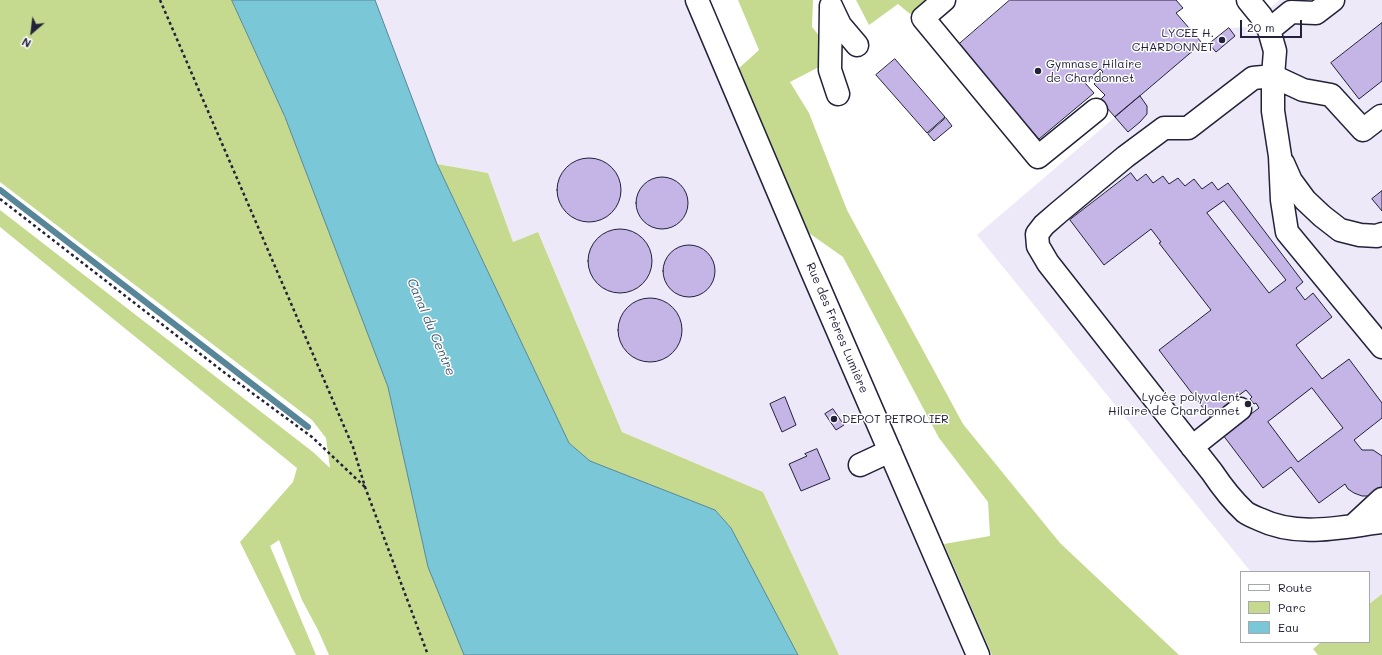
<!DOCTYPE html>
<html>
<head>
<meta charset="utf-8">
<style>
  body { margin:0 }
  #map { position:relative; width:1382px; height:655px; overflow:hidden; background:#fff; font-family:Mali,sans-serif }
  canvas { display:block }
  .legend { position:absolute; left:1240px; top:571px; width:130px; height:72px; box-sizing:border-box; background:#fff; border:1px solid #a7a7b1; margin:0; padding:5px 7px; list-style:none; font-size:12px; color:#22223b }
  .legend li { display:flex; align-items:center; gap:8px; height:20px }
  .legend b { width:20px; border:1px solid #a7a7b1 }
  .north { position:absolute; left:12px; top:12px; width:40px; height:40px; -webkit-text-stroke:3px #fff; paint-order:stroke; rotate:208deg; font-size:11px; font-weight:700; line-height:16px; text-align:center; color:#22223b }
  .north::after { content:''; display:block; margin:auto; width:14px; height:18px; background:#22223b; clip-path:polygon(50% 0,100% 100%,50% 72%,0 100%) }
  .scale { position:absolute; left:1240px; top:20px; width:62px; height:18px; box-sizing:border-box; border:2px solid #22223b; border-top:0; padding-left:5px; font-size:12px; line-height:14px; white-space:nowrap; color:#22223b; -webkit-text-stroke:3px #fff; paint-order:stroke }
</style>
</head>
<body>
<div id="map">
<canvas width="1382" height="655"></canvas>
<ul class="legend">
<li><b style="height:5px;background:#fff"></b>Route</li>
<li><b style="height:11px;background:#c6da8f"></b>Parc</li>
<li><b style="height:11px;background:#7ac8d7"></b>Eau</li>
</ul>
<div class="north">N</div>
<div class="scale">20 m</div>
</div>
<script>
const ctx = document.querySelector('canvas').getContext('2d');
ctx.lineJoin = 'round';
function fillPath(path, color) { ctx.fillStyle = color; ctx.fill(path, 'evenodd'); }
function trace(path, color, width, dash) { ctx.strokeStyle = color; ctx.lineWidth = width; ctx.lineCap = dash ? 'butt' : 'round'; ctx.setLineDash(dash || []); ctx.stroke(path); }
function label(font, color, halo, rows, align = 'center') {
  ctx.font = font + ' Mali,sans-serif'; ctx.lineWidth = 3; ctx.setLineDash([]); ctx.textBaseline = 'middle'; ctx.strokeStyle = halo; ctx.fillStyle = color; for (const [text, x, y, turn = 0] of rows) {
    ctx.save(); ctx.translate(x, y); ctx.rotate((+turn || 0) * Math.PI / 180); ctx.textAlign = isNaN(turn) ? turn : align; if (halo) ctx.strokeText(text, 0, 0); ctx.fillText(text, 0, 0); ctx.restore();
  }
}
fillPath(new Path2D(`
  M375 0H708L992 655H839L763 492 622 432 538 232 513 242 488 173 437 164Z
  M1280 0H1382V594L1369 604V572H1251L977 235 1202 43 1209 44 1229 28 1247 27Z`), '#ede9f8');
fillPath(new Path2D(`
  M0 0H232L285 117 388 387 428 567 464 655H329L318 630 302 600 279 540 270 546 316 655H296L240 542 293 482 297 468 0 227V210L313 452 330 468 326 438 312 420 0 182Z
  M738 0H813L812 27 821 38 819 67 790 82 809 113 847 210 963 424 1060 543 1179 655H992L944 544 990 536 988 502 939 438 843 257 809 233 738 69 759 50Z
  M856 0H927L910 14 898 4 869 25Z
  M437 164 488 173 513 242 538 232 622 432 763 492 839 655H798L731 528 715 510 590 461 569 443Z
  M1382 594V655H1318L1313 649 1321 642H1369V604Z`), '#c6da8f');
const water = new Path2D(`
  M232 0H375L437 164 569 443 590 461 715 510 731 528 798 655H464L428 567 388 387 285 117Z`);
fillPath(water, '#7ac8d7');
trace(water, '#578699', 1);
trace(new Path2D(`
  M0 190 308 427`), '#578699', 6);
const building = new Path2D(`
  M1010 0H1176L1183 8 1176 13 1202 43 1115 117 1100 100 1105 95 1094 84 1098 80 1097 78 1103 72 1100 69 1085 83 1094 93 1039 139 957 46Z
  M1382 23V81L1359 99 1331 63Z
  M1229 28 1235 36 1216 52 1209 44Z
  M895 59 945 117 927 133 876 75Z
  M1140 96 1147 106V114L1140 122 1128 132 1115 117Z
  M946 118 952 126 934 141 928 134Z
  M557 190a32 32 0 1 1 64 0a32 32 0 1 1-64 0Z
  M1131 173 1137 181 1146 174 1153 183 1163 176 1169 184 1178 178 1185 186 1194 179 1202 189 1212 182 1218 190 1228 183 1303 282 1296 288 1305 300 1313 293 1332 317 1296 345 1322 379 1349 359 1382 403V418L1354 440 1362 450H1373L1382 456V489L1376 494 1369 496H1362L1354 493 1348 489 1345 484 1319 503 1291 467 1263 488 1223 435 1259 408 1256 403 1254 404 1250 399 1252 397 1246 390 1210 417 1159 350 1211 310 1159 243 1161 242 1151 229 1104 265 1070 220ZM1224 201 1286 280 1269 293 1207 213ZM1312 388 1343 428 1298 462 1268 422Z
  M636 203a26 26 0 1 1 52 0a26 26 0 1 1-52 0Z
  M1382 191V211L1372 199Z
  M588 261a32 32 0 1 1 64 0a32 32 0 1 1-64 0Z
  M663 271a26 26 0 1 1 52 0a26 26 0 1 1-52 0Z
  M618 330a32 32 0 1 1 64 0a32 32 0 1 1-64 0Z
  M785 397 796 425 782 432 770 404Z
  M833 409 844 425 836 430 825 414Z
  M817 449 830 479 801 491 789 464 807 456 805 454Z`);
fillPath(building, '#c4b5e6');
trace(building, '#22223b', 1);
const minor = new Path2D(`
  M697 0 811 269 978 655
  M944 0 923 18 1038 157 1096 110
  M1248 0 1261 16 1269 30 1275 51 1273 76V111L1280 156 1282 200 1287 232 1382 347
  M831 6 840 25 857 45
  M831 7 830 70 838 94
  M1269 30 1291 12 1316 13 1333 0
  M1381 116 1363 130 1331 95 1303 90 1273 76 1253 78 1188 128H1164L1125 157 1059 212 1044 225 1037 234 1038 246 1048 263 1212 472C1222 487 1232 500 1245 512 1249 515 1254 517 1259 519 1298 538 1341 527 1382 522
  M1283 163 1291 181 1305 200 1322 216 1340 230 1360 235 1377 236 1382 234
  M1192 447 1240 409
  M860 465 890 451
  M1354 525 1382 499`);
trace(minor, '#22223b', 25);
trace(new Path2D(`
  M160 0 353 447 365 487 428 655
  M0 199 225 373 312 437 365 487`), '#22223b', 2.5, [3, 3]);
trace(minor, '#fff', 22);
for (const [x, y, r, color] of [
  [1222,40,4,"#22223b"],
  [1038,71,4,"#22223b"],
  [1248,404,4,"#22223b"],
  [834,419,4,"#22223b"]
]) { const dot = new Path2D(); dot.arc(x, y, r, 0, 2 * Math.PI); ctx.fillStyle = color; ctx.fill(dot); trace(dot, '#fff', 1.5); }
label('12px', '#22223b', '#fff', [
  ["LYCEE H.",1214,33],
  ["CHARDONNET",1214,47],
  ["Gymnase Hilaire",1046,64,"left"],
  ["de Chardonnet",1046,78,"left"],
  ["Lycée polyvalent",1240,397],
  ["Hilaire de Chardonnet",1240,411],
  ["DEPOT PETROLIER",842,419,"left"]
], 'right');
label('12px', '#22223b', '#fff', [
  ["Rue des Frères Lumière",837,328,67]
]);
label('italic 13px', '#415c72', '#fff', [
  ["Canal du Centre",431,327,67]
]);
</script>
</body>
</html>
